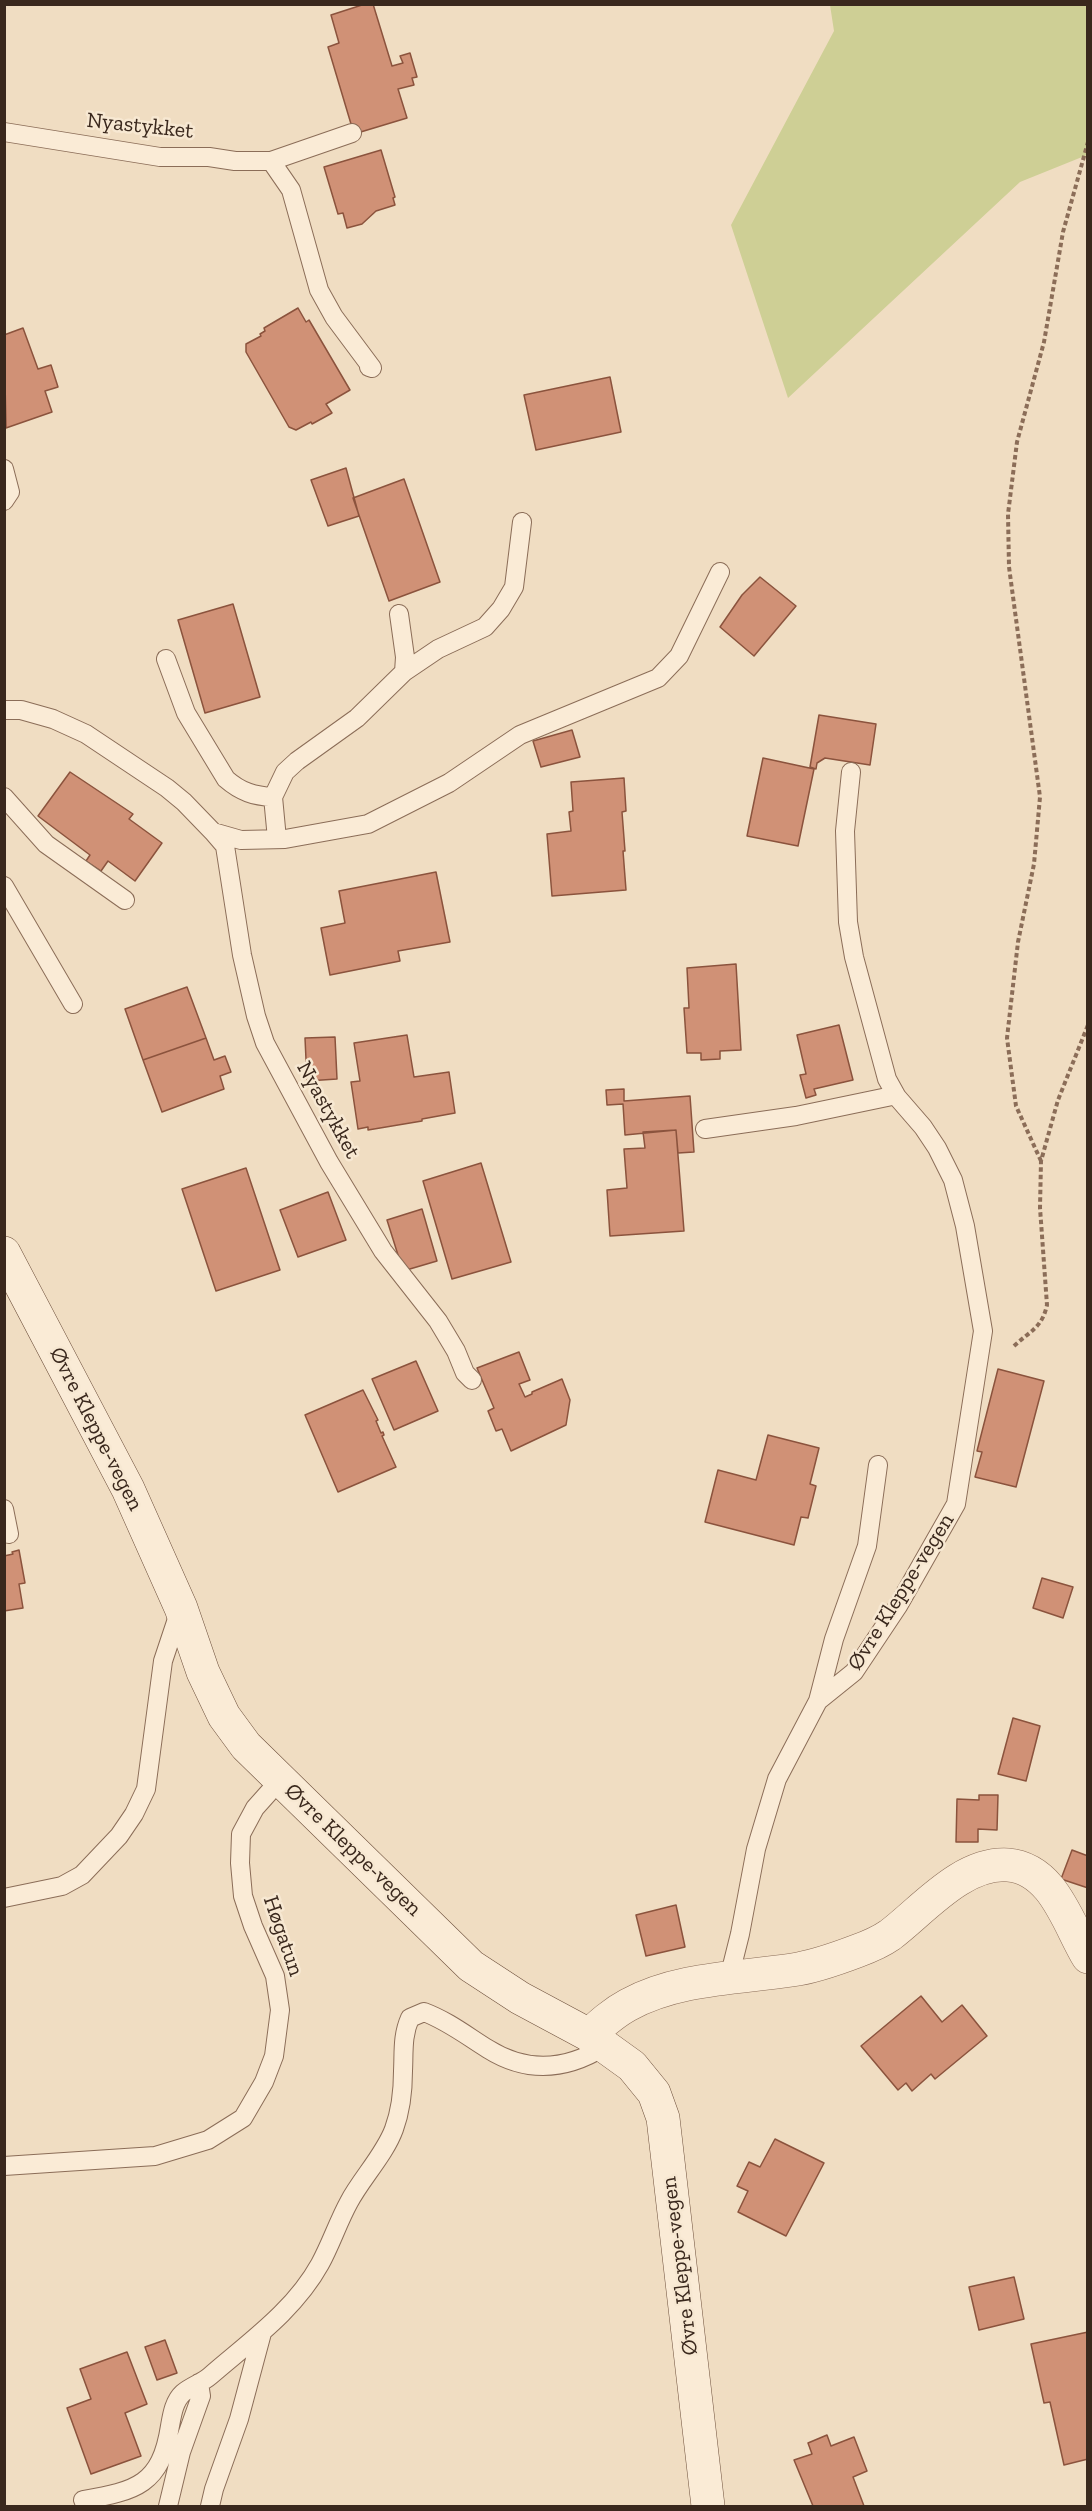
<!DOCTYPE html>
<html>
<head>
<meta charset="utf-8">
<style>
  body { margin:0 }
  #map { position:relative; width:1092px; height:2511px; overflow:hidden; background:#f0ddc2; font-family:"Zilla Slab",serif }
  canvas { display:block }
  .frame { position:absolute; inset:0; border:6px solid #3a281d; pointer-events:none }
</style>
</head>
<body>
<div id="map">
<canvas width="1092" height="2511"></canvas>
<div class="frame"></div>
</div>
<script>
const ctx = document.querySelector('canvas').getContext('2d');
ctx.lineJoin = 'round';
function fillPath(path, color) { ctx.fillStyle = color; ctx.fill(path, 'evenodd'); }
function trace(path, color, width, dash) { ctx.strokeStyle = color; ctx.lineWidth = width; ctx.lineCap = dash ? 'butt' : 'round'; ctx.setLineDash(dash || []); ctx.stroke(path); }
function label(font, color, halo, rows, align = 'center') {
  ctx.font = font + ' "Zilla Slab",serif'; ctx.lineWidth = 5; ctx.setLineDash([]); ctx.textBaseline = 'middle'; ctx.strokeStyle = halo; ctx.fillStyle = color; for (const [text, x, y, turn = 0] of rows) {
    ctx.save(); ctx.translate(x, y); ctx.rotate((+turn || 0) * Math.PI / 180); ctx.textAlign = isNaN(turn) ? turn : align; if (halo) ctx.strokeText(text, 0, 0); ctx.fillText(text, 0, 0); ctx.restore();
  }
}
fillPath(new Path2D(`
  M830 5H1087V155L1020 182 788 398 731 225 834 31Z`), '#cecf95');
const building = new Path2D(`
  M365 4H373L392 66 403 63 400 56 410 53 417 77 412 78 414 85 398 89 407 118 354 134 328 47 339 43 331 15Z
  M381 150 395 197 393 198 395 205 376 211 362 224 347 228 343 213 338 214 324 167Z
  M298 308 306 322 309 320 350 390 326 404 332 413 312 424 311 422 296 430 289 427 246 352V344L261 336 260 334 265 331 264 328Z
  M23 328 38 369 51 365 58 387 45 391 52 412 6 428 4 335Z
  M610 377 621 432 536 450 524 395Z
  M346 468 359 516 328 526 311 480Z
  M404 479 440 582 389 601 353 498Z
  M760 577 796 606 754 656 720 627 742 595Z
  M233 604 260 697 205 713 178 620Z
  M819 715 876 724 870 765 825 758 817 763 816 769 810 767Z
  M572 730 580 757 541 767 533 741Z
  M763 758 814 769 798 846 747 836Z
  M70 772 133 814 129 819 162 843 135 881 108 861 101 871 86 861 90 855 38 816Z
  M624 778 626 811 622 812 625 851H623L626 890 552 896 547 834 571 831 569 812 573 811 571 782Z
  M436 872 450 942 398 951 400 961 330 975 321 928 345 923 339 891Z
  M736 964 741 1050 720 1051V1059L701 1060V1053H687L684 1008H689L687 968Z
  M187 987 206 1038 143 1060 125 1009Z
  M839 1025 853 1080 814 1089 816 1095 806 1098 800 1075 806 1074 797 1035Z
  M407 1035 414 1077 449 1072 455 1113 422 1119V1121L368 1130V1127L358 1129 351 1082 360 1081 354 1043Z
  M335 1037 337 1079 307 1081 305 1038Z
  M206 1038 214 1060 225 1056 231 1072 220 1076 224 1089 162 1112 143 1060Z
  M624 1089V1101L690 1096 694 1152 678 1153 676 1130 625 1135 623 1104 607 1105 606 1090Z
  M676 1130 684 1231 610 1236 607 1190 627 1188 624 1149 645 1148 643 1132Z
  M481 1163 511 1262 452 1279 423 1181Z
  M246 1168 280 1270 216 1291 182 1189Z
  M328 1192 346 1240 298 1257 280 1210Z
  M422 1209 437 1261 403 1271 387 1220Z
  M519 1352 530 1380 519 1384 525 1397 532 1394V1392L562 1379 570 1400 566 1425 511 1451 502 1429 496 1431 488 1411 494 1408 477 1368Z
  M416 1361 438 1411 394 1430 372 1379Z
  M998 1369 1044 1381 1016 1487 975 1477 982 1452 977 1451Z
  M363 1390 378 1420 376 1421 381 1433 383 1432 384 1435 382 1436 396 1467 338 1492 305 1415Z
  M768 1435 819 1448 810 1484 816 1486 808 1518 801 1517 794 1545 705 1522 718 1470 756 1480Z
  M19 1550 25 1583 19 1584 23 1608 4 1611V1556L13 1554 12 1552Z
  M1042 1578 1073 1587 1063 1618 1033 1608Z
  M1013 1718 1040 1726 1026 1781 998 1774Z
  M979 1795H998L997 1830 978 1829V1842H956L957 1799 979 1800Z
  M1072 1850 1088 1856V1888L1061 1879Z
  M676 1905 685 1947 646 1956 636 1915Z
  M921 1996 942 2022 962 2005 987 2036 935 2079 931 2074 912 2091 906 2083 898 2090 861 2046Z
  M775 2139 824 2163 786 2236 738 2212 748 2191 737 2186 749 2162 760 2167Z
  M1014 2277 1024 2319 979 2330 969 2287Z
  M1088 2332V2459L1064 2465 1050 2402 1044 2403 1031 2344Z
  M165 2340 177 2373 157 2380 145 2347Z
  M127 2352 147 2404 125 2413 141 2456 91 2474 67 2408 91 2399 80 2369Z
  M827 2435 831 2446 854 2437 867 2471 853 2477 864 2506H813L794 2460 812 2454 808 2443Z`);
fillPath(building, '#d09176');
trace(building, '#8b533d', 1.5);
const lane = new Path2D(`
  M4 132 160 157H209L235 161H271L352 133
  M271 161 291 190 319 290 334 317 372 368 369 367
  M4 469 10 492 4 501
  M166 659 186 713 226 779C241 792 254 796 273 797
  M404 672 438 649 485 627 501 609 514 587 522 522
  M4 710H21L53 719 86 734 167 788 184 802 213 832 241 840 285 839 368 824 449 783 520 735 658 678 679 656 720 572
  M4 797 46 844 125 900
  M213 832 225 846 242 955 256 1016 265 1043 329 1162 383 1251 438 1321 456 1351 465 1373 472 1380
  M277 839 273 797 285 772 297 761 357 718 404 672 405 657 399 614
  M4 886 73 1004
  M705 1129 796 1116 892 1096 897 1097
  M4 1509 9 1534
  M818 1701 834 1639 867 1546 878 1465
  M4 1898 62 1886 82 1875 119 1836 134 1814 146 1789 163 1661 180 1610
  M729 1978 740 1934 756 1849 777 1779 818 1701 854 1672 898 1606 956 1504 983 1331 965 1226 953 1180 937 1148 923 1127 897 1097 887 1079 854 957 848 922 845 831 851 772
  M4 2166 155 2156 208 2140 243 2118 264 2082 274 2056 280 2010 275 1976 253 1926 243 1896 240 1863 241 1834 255 1808 280 1780
  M83 2500C136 2491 161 2485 170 2426 172 2415 174 2401 183 2393 191 2386 202 2383 210 2376 249 2342 294 2311 320 2264 331 2244 338 2222 349 2202 361 2179 385 2154 394 2129 401 2110 403 2091 403 2071 404 2052 402 2036 410 2018L424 2012C448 2021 467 2036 488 2049 528 2074 567 2070 605 2046
  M168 2506 181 2452 201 2396 199 2383
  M210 2506 214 2489 239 2419 262 2333`);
const street = new Path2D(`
  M589 2035C601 2024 613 2013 628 2005 677 1978 738 1978 792 1970 814 1967 836 1959 857 1951 868 1947 880 1942 890 1935 923 1910 962 1862 1008 1865 1054 1869 1068 1924 1088 1957`);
const secondary = new Path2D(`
  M4 1253 128 1489 181 1608 203 1672 224 1716 246 1746 471 1966 520 1998 589 2035 632 2066 654 2093 663 2118 708 2506`);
trace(lane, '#8b6d58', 20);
trace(street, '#8b6d58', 34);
trace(secondary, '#6d4f3b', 34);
trace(new Path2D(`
  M1041 1161 1016 1106 1007 1038 1018 942 1034 864 1040 797 1009 567 1008 514 1017 442 1044 342 1063 232 1088 142
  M1014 1346C1030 1331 1042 1328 1047 1305L1040 1208 1041 1161 1058 1100 1088 1025`), '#8b6d58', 4, [4.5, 3]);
trace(lane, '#faebd6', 18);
trace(street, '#faebd6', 33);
trace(secondary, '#faebd6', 33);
label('22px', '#3a281d', '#f7e8d2', [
  ["Nyastykket",140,126,6],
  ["Nyastykket",328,1110,61],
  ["Øvre Kleppe-vegen",96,1429,63],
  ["Øvre Kleppe-vegen",901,1592,-58],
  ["Øvre Kleppe-vegen",353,1850,44],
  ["Høgatun",283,1936,71],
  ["Øvre Kleppe-vegen",680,2266,-97]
]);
</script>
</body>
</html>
